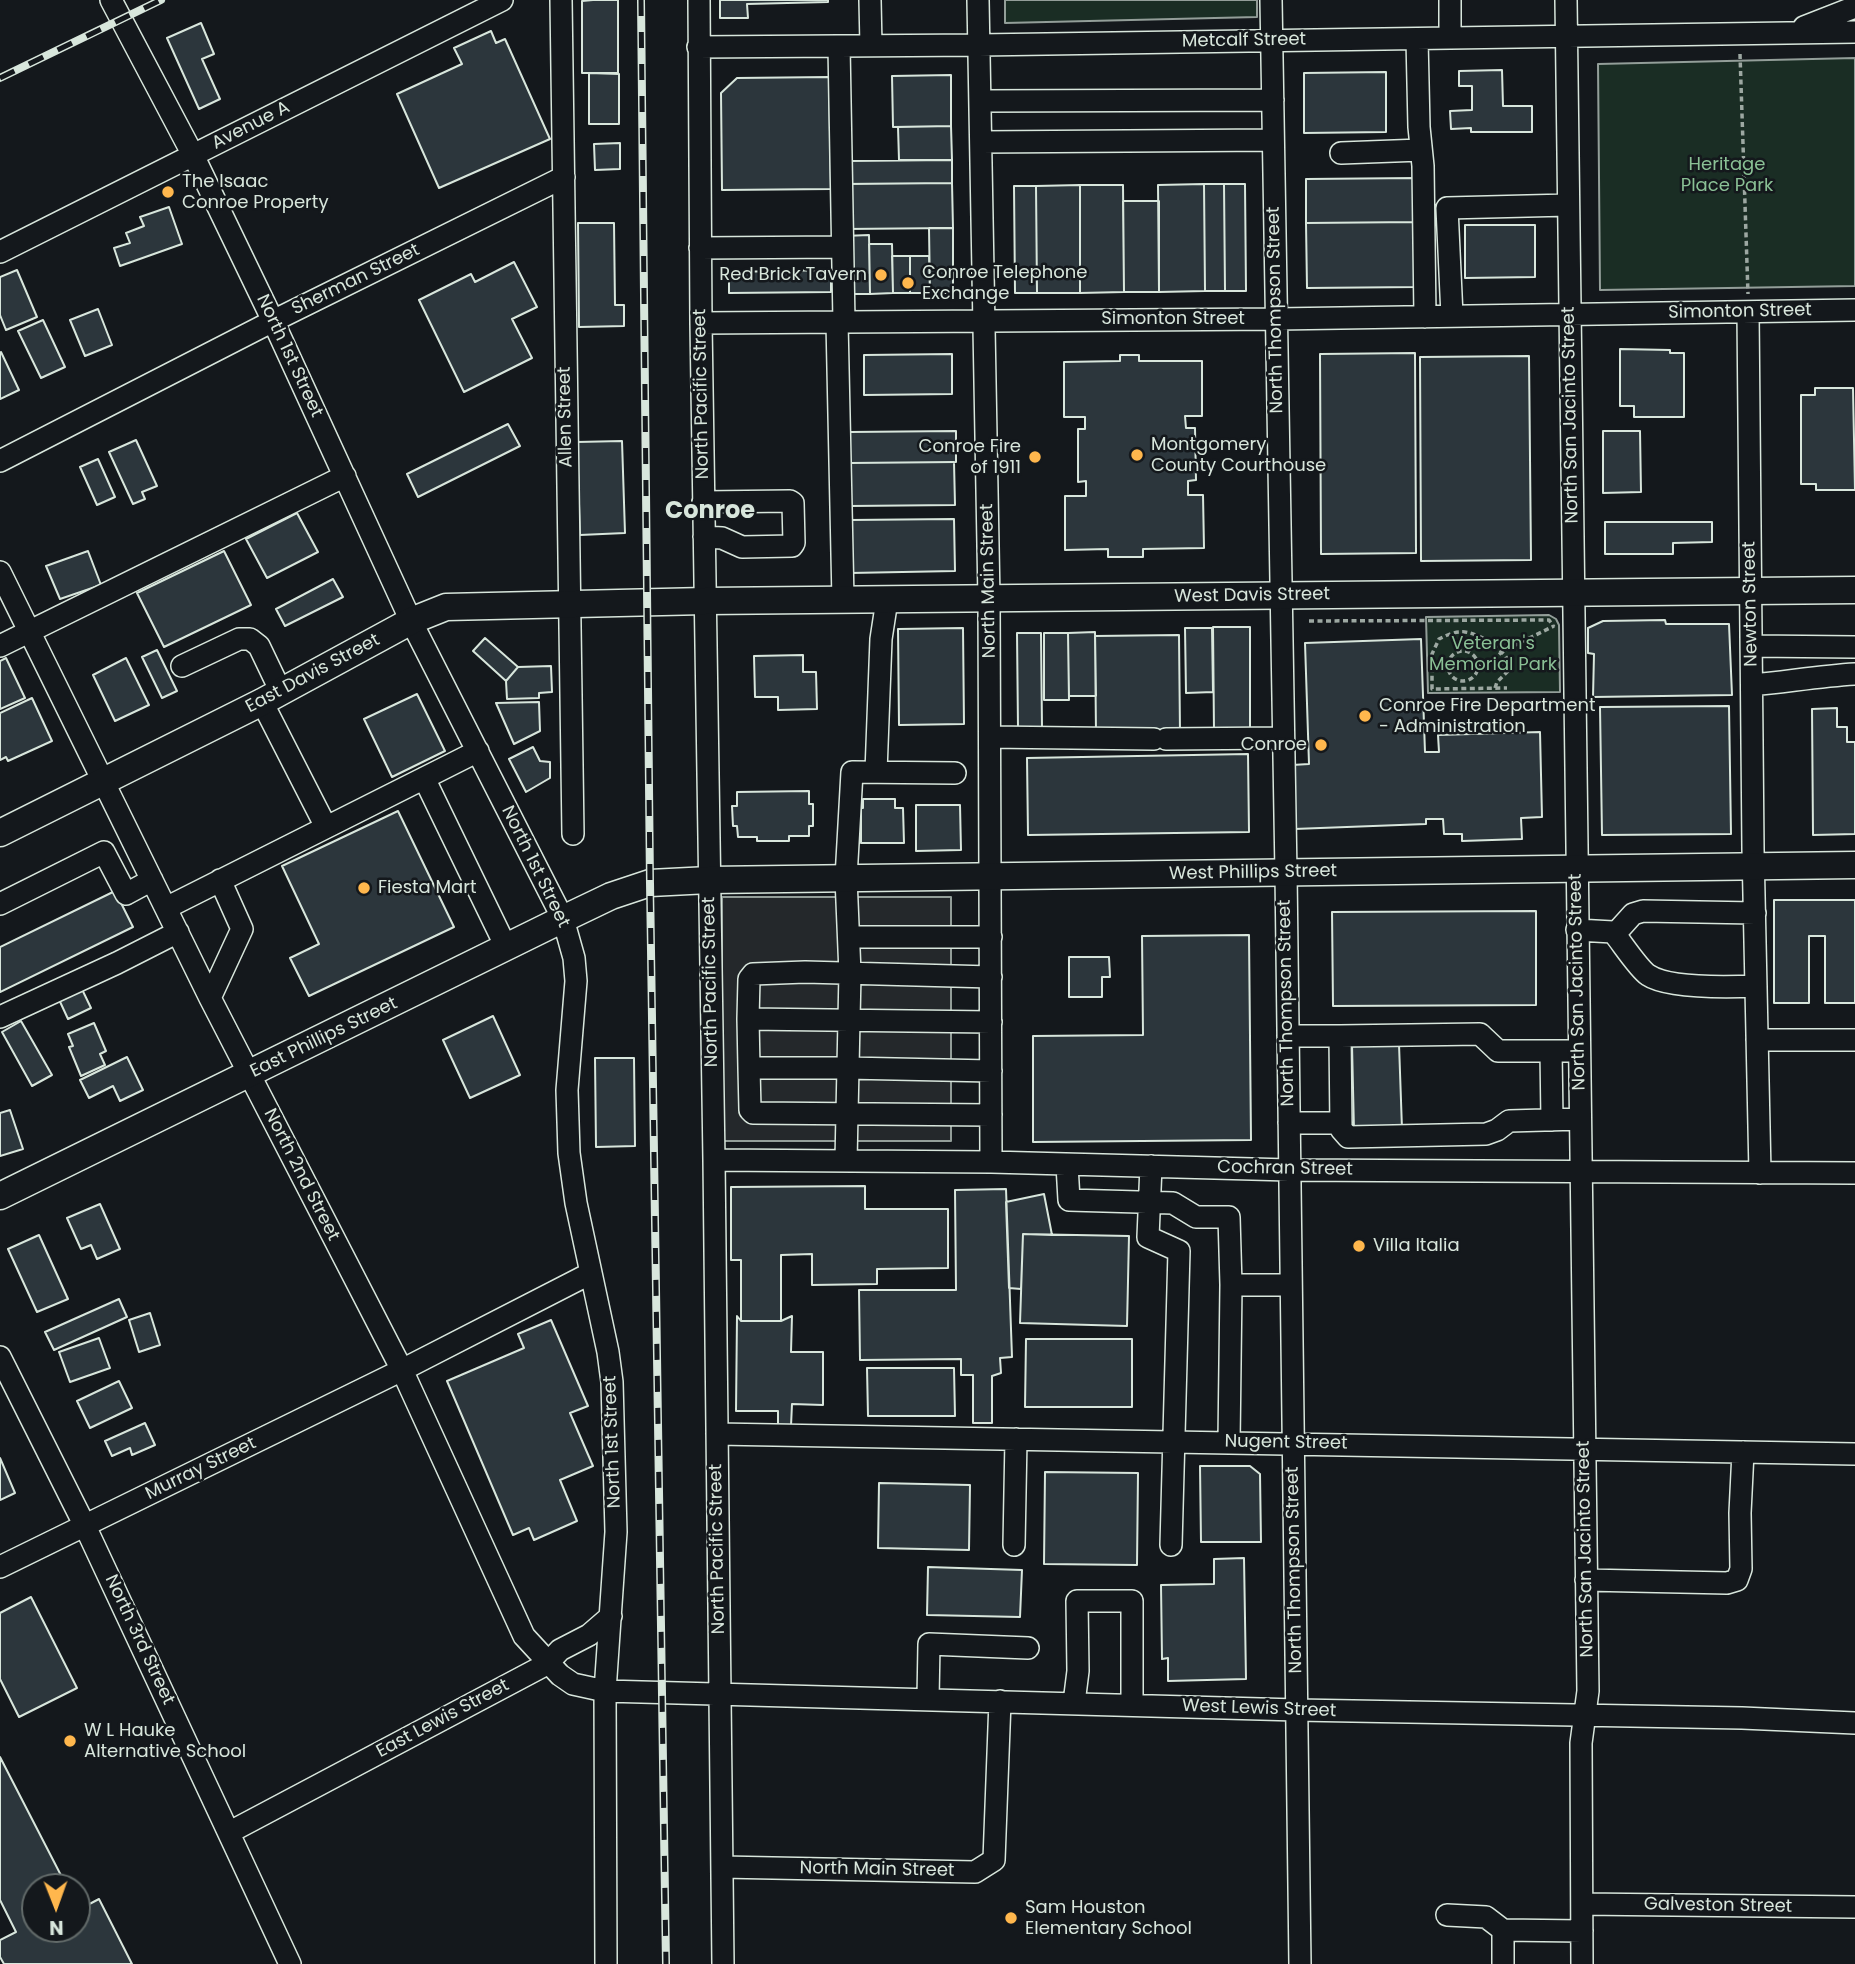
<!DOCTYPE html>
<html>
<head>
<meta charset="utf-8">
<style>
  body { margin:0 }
  #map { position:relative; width:1855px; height:1964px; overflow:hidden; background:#14181c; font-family:Poppins,sans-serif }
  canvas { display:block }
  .north { position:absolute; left:21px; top:1873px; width:70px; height:70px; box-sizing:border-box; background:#14181c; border:2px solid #626a69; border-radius:50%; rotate:179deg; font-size:19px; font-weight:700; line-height:28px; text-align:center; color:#d8e6dc }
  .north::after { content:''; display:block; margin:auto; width:24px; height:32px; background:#ffb74d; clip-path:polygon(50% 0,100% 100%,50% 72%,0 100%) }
</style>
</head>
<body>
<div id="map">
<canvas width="1855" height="1964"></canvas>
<div class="north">N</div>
</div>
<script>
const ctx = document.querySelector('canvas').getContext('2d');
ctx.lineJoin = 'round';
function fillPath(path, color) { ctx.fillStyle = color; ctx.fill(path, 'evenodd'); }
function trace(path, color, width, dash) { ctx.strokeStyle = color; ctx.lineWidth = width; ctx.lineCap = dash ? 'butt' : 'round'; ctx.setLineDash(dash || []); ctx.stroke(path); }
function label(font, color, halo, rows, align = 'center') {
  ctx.font = font + ' Poppins,sans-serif'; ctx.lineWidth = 5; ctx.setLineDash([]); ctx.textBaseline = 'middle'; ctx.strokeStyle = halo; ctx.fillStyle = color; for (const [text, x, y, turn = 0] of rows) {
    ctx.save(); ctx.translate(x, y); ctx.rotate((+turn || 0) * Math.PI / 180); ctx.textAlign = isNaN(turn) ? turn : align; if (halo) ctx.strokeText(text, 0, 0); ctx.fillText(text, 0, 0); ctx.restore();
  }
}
const green = new Path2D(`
  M1005 0H1257V17L1005 23Z
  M1855 58V286L1600 290 1598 64Z
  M1549 615 1556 619 1559 625 1560 692 1428 693 1426 617Z`);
fillPath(green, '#1a2d24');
trace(green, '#939e99', 2);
const parking = new Path2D(`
  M722 897H951V1141H722Z`);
fillPath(parking, '#24282b');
trace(parking, '#939e99', 2);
const building = new Path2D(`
  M593 0H618V73H582V1Z
  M720 0H828V2L747 4 748 18H720Z
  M201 23 214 54 202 59 220 99 199 109 167 38Z
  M491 31 496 43 505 39 550 139 439 188 397 94 462 64 454 48Z
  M1502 70 1503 106H1532V132H1471V128L1451 129 1450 111 1472 110V86H1459V71Z
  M1386 72V132L1304 133V73Z
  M589 73 619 74V124H589Z
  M951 75V126L893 127 892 76Z
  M829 77 831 189 722 190 721 93 737 78Z
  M951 126 952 160H899L898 127Z
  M620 143V169L595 170 594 144Z
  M952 160V183L849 184V161Z
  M1416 178 1417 222 1306 223V179Z
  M952 183 953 228 844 229 843 184Z
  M1204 184H1224L1225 291H1205Z
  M1204 184 1205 291 1159 292 1158 185Z
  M1224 184H1245L1246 291H1225Z
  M1080 185V293H1037L1036 186Z
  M1080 185H1123L1124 292 1080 293Z
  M1014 186H1036L1037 293H1015Z
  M1123 201H1159V292H1124Z
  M169 207 182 244 120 266 114 248 130 243 126 233 144 226 140 217Z
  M1417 222V287L1307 288 1306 223Z
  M578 223H614L615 305H624V326L579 327Z
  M1465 225H1535V277L1465 278Z
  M929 228H953V293H930Z
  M869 235 870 294H845L844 236Z
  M869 244H892L893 293 870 294Z
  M892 256H910V293H893Z
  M910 256H929L930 293H910Z
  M514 262 537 307 512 319 532 358 464 392 419 300 471 274 475 282Z
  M17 270 37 317 6 330 0 315V277Z
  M831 270V292L729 293V272Z
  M98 309 112 345 85 356 70 320Z
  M43 320 65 367 41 378 18 331Z
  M1620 349 1670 350V353H1684V417H1634V406H1620Z
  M1 352 19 390 0 399V353Z
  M1415 353 1416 553 1321 554 1320 354Z
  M952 354V394L864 395V355Z
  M1120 355H1139V361H1202V416H1185L1186 428H1195L1196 480 1188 481V495H1203L1204 548 1143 549V557H1108V549L1065 550V496H1086V481L1078 482V429H1085V417H1064V362L1120 361Z
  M1529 356 1531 560 1421 561 1420 357Z
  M1815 388H1853L1855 490H1816V484H1801V395H1815Z
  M508 424 520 446 418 497 407 474Z
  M956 431V462L850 463V432Z
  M1603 431H1640L1641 492 1603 493Z
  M136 440 157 486 142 492 145 499 133 504 109 452Z
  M622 441 625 533 580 535 577 442Z
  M98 459 115 497 97 505 80 467Z
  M954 462 955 505 850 506V463Z
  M297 513 318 552 267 578 246 539Z
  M954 519 955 571 850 573V520Z
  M1605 522H1712V542L1673 543V554H1605Z
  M88 551 101 585 60 599 46 566Z
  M224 551 251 605 164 647 137 593Z
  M333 579 343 597 285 626 276 609Z
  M1665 620 1666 624H1729L1732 695 1593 697 1594 654 1588 653V628L1603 621Z
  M1213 627H1250V731L1214 732Z
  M963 628 964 724 899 725 898 629Z
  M1185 628H1212L1213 692 1186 693Z
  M1095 632 1096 696H1069L1068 633Z
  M1017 633H1041L1042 728H1018Z
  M1044 633H1068L1069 700H1044Z
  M1179 635 1180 733 1096 734 1095 636Z
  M485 638 518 667 506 681 473 651Z
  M1421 639 1425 752H1439L1438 735 1540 732 1542 817 1521 818 1522 839 1462 841V834H1444L1443 819H1426V824L1294 829 1292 765 1309 764 1305 643Z
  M157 650 177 691 162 698 142 657Z
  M803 655V672H816L817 709 778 710V697H755L754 656Z
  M6 658 25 698 0 709V661Z
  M126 658 149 705 115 721 93 675Z
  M551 666 552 692 539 693V698L507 699 506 681 518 667Z
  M417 694 445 751 392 777 364 719Z
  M32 698 52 741 8 761 6 757 0 760V713Z
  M539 702 540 731 514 744 496 703Z
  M1729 706 1731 834 1602 835 1600 707Z
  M1837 708V727H1847V742H1855V834L1813 835 1812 709Z
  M533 747 540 761 550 762V778L526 792 509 759Z
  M1248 754 1249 832 1028 835 1027 758Z
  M809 791V804H813V826H809V836H789V841H757V837H738L737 826H733L732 806H737V792Z
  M863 799H895V808H903L904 843H861V808H863Z
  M916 805H960L961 850 916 851Z
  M398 811 454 927 309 996 290 958 319 944 282 866Z
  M115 891 133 927 0 992V947Z
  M1774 900H1855V1003H1825V936H1809V1003H1774Z
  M1536 911V1005L1333 1006 1332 912Z
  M1249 935 1251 1140 1033 1142V1036L1143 1035 1142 936Z
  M1069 957H1109L1110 977H1102V997H1069Z
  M79 983 91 1008 68 1019 56 993Z
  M493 1016 520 1075 470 1098 443 1040Z
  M21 1021 52 1075 32 1086 2 1032Z
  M94 1023 106 1051 100 1054 105 1065 81 1076 69 1047 73 1046 68 1034Z
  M1399 1044 1402 1129 1354 1131 1352 1045Z
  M127 1057 143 1090 120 1101 113 1086 89 1098 80 1080Z
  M595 1058H634L635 1146 596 1147Z
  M10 1110 23 1149 0 1156V1113Z
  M865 1186V1209H948V1268L877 1269V1284L812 1285V1254L781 1255V1321H741V1260H731V1187Z
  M1006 1189 1012 1357 1000 1358 1001 1373 992 1376V1423H973V1375H961V1359L860 1360 859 1290H956L955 1190Z
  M1044 1194 1052 1235 1023 1234 1021 1289 1009 1288 1006 1202Z
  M100 1204 120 1249 97 1259 91 1245 81 1249 67 1218Z
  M1023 1234 1129 1236 1127 1326 1020 1323Z
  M39 1235 68 1299 37 1312 8 1249Z
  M119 1299 127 1317 54 1350 45 1332Z
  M150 1313 160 1345 139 1352 129 1320Z
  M737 1316 741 1321H781L792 1316 791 1352H823V1405L792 1404 791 1426H778V1411H736Z
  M551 1320 588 1406 570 1413 593 1466 560 1480 577 1521 534 1540 529 1528 513 1535 447 1381 524 1348 518 1334Z
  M99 1338 110 1368 70 1382 59 1352Z
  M1026 1339H1132V1407H1025Z
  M867 1368H954L955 1416H868Z
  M119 1381 132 1408 90 1428 77 1401Z
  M145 1423 155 1445 132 1455 130 1448 112 1456 105 1441Z
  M0 1458 15 1493 0 1500Z
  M1200 1466H1250L1260 1474 1261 1542H1201Z
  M1045 1472 1138 1473 1137 1565 1044 1564Z
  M879 1483 970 1485 969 1550 878 1548Z
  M1244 1558 1246 1679 1168 1681V1658L1162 1659 1161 1585 1214 1584V1559Z
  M928 1567 1022 1570 1020 1617 927 1615Z
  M31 1597 77 1688 19 1717 0 1679V1613Z
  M0 1757 67 1887H35V1929H77V1907L78 1910 99 1899 132 1964H4L0 1957V1940L16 1932 0 1900Z`);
fillPath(building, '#2c363c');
trace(building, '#d8e6dc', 2);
const minor = new Path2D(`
  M111 0 193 155 273 321 411 621 563 919 574 958 576 981 567 1090 569 1153 576 1203 608 1352 612 1382 616 1532 605 1691 606 1964
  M561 0 573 834
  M699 0 701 323 714 1160 723 1964
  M870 0 871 46
  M978 0 989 599 991 1162
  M1271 0 1286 873 1300 1964
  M1450 0V38
  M1566 0 1588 1691 1581 1743 1582 1964
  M1804 27 1855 7
  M1417 39 1419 127 1423 166 1425 317
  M839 46 844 322
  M698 47 979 45 1855 32
  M980 101 1273 100
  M981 142 1273 140
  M1341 153 1421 150
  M700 248 842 247
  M0 252 502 0
  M1748 312 1753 849 1760 1173
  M1452 316 1447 208 1568 205
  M837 322 843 600
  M701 323 1277 319 1855 310
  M0 461 273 321 564 177
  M703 502 790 501 793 503 794 543 792 546 742 547 722 538 704 537
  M0 572 210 998 402 1370 524 1636 560 1675 573 1684 605 1691 1297 1710 1742 1718 1855 1723
  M0 646 345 476
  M1752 646 1855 647
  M182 666 239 639H250L259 646 281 692
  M1752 685C1786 682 1820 676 1855 674
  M262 702 326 827
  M990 737 1154 739
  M1166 739 1283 738
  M876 772 881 639 887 600
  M424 778 506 947
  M0 904 104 852 126 894 152 880
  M166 908 478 751
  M1577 930 1613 932C1622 943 1638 968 1648 975 1669 989 1731 987 1756 986
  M1615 934 1633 914 1643 911 1755 913
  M849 937H991
  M210 998 242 929 220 880
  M0 1017 117 963 178 932
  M748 1019 749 979 753 974 805 972 991 977
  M1288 1036H1340
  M1757 1040H1855
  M1551 1051 1552 1120
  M1579 1051H1498L1480 1034 1340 1036 1341 1129 1348 1137 1486 1134 1497 1130 1509 1121 1580 1119
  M749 1068 748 1019 991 1022
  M991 1115 753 1113 750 1110 749 1068H847L991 1071
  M1289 1123H1341
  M714 1160 991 1162 1289 1170 1855 1173
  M846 1161 850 973 846 878 852 772 955 773
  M1067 1165 1069 1200 1173 1203 1196 1217H1229L1231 1285
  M1151 1166 1148 1237 1179 1251 1171 1545
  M0 1357 85 1526 290 1964
  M717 1434 1855 1454
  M1229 1442 1231 1285H1291
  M1014 1545 1016 1439
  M0 1567 402 1370 591 1273
  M1586 1580 1727 1583 1737 1580 1741 1569 1740 1513 1743 1452
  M928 1699 929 1644 1028 1648
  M1074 1703 1078 1671 1077 1601H1132V1705
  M230 1832 547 1664 560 1650 589 1635 611 1616
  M722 1867 975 1872 994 1860 1000 1701
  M1582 1904 1855 1907
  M1447 1915 1486 1917 1503 1930
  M1503 1964V1930L1582 1931`);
const major = new Path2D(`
  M0 833 262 702 411 621 446 607 705 601 1855 590
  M0 1196 563 919 611 896 650 883 709 880 1855 865`);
trace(minor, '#d8e6dc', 24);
trace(major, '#d8e6dc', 29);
trace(new Path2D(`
  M1740 54 1748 294
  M1309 621 1549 620 1554 627
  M1448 666a15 15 0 1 1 30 0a15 15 0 1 1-30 0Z
  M1431 663 1448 666
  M1478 667 1486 666 1503 651 1554 626
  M1495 688 1497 682 1511 668C1509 651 1476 630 1460 632 1453 632 1445 636 1439 639L1432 654V689L1507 688`), '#9da8a2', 3.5, [5, 3.5]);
trace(minor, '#14181c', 21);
trace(major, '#14181c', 26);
const rail = new Path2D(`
  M641 0 650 883 666 1964
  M0 78 161 0`);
trace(rail, '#d8e6dc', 8);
trace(rail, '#14181c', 5, [16]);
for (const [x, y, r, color] of [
  [168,192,7,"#ffb74d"],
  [881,275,7,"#ffb74d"],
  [908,283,7,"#ffb74d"],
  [1137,455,7,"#ffb74d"],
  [1035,457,7,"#ffb74d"],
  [1365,716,7,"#ffb74d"],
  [1321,745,7,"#ffb74d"],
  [364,888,7,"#ffb74d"],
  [1359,1246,7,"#ffb74d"],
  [70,1741,7,"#ffb74d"],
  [1011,1918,7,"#ffb74d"]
]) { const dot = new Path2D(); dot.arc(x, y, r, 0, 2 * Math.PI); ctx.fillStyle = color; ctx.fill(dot); trace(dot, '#14181c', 2.5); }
label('18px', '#d8e6dc', '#14181c', [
  ["Metcalf Street",1244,41,-1],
  ["Avenue A",251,126,-27],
  ["Sherman Street",356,280,-26],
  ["North Thompson Street",1276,310,-91],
  ["Simonton Street",1740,312,-1],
  ["Simonton Street",1173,319],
  ["North 1st Street",289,356,65],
  ["North Pacific Street",702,394,-91],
  ["North San Jacinto Street",1571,415,-91],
  ["Allen Street",566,417,-91],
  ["North Main Street",989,581,-91],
  ["West Davis Street",1252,596,-1],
  ["Newton Street",1751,604,-91],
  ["East Davis Street",313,674,-28],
  ["North 1st Street",535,867,64],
  ["West Phillips Street",1253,873,-1],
  ["North Pacific Street",711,982,-91],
  ["North San Jacinto Street",1578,982,-91],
  ["North Thompson Street",1287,1003,-91],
  ["East Phillips Street",324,1038,-26],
  ["Cochran Street",1285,1169,1],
  ["North 2nd Street",301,1175,63],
  ["North 1st Street",613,1442,-92],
  ["Nugent Street",1286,1443,1],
  ["Murray Street",201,1469,-26],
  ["North Pacific Street",718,1549,-91],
  ["North San Jacinto Street",1586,1549,-91],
  ["North Thompson Street",1295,1570,-91],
  ["North 3rd Street",139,1640,65],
  ["West Lewis Street",1259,1709,2],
  ["East Lewis Street",443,1719,-28],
  ["North Main Street",877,1870,1],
  ["Galveston Street",1718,1906,1]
]);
label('18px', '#8ac095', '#14181c', [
  ["Heritage",1727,165],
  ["Place Park",1727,186],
  ["Veteran's",1493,644],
  ["Memorial Park",1493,665]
]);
label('18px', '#d8e6dc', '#14181c', [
  ["The Isaac",182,182],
  ["Conroe Property",182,203],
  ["Conroe Telephone",922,273],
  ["Exchange",922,294],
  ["Red Brick Tavern",867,275,"right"],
  ["Montgomery",1151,445],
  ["County Courthouse",1151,466],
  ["Conroe Fire",1021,447,"right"],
  ["of 1911",1021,468,"right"],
  ["Conroe Fire Department",1379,706],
  ["- Administration",1379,727],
  ["Conroe",1307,745,"right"],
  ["Fiesta Mart",378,888],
  ["Villa Italia",1373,1246],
  ["W L Hauke",84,1731],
  ["Alternative School",84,1752],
  ["Sam Houston",1025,1908],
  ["Elementary School",1025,1929]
], 'left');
label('bold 24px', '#d8e6dc', '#14181c', [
  ["Conroe",710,512]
]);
</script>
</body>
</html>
